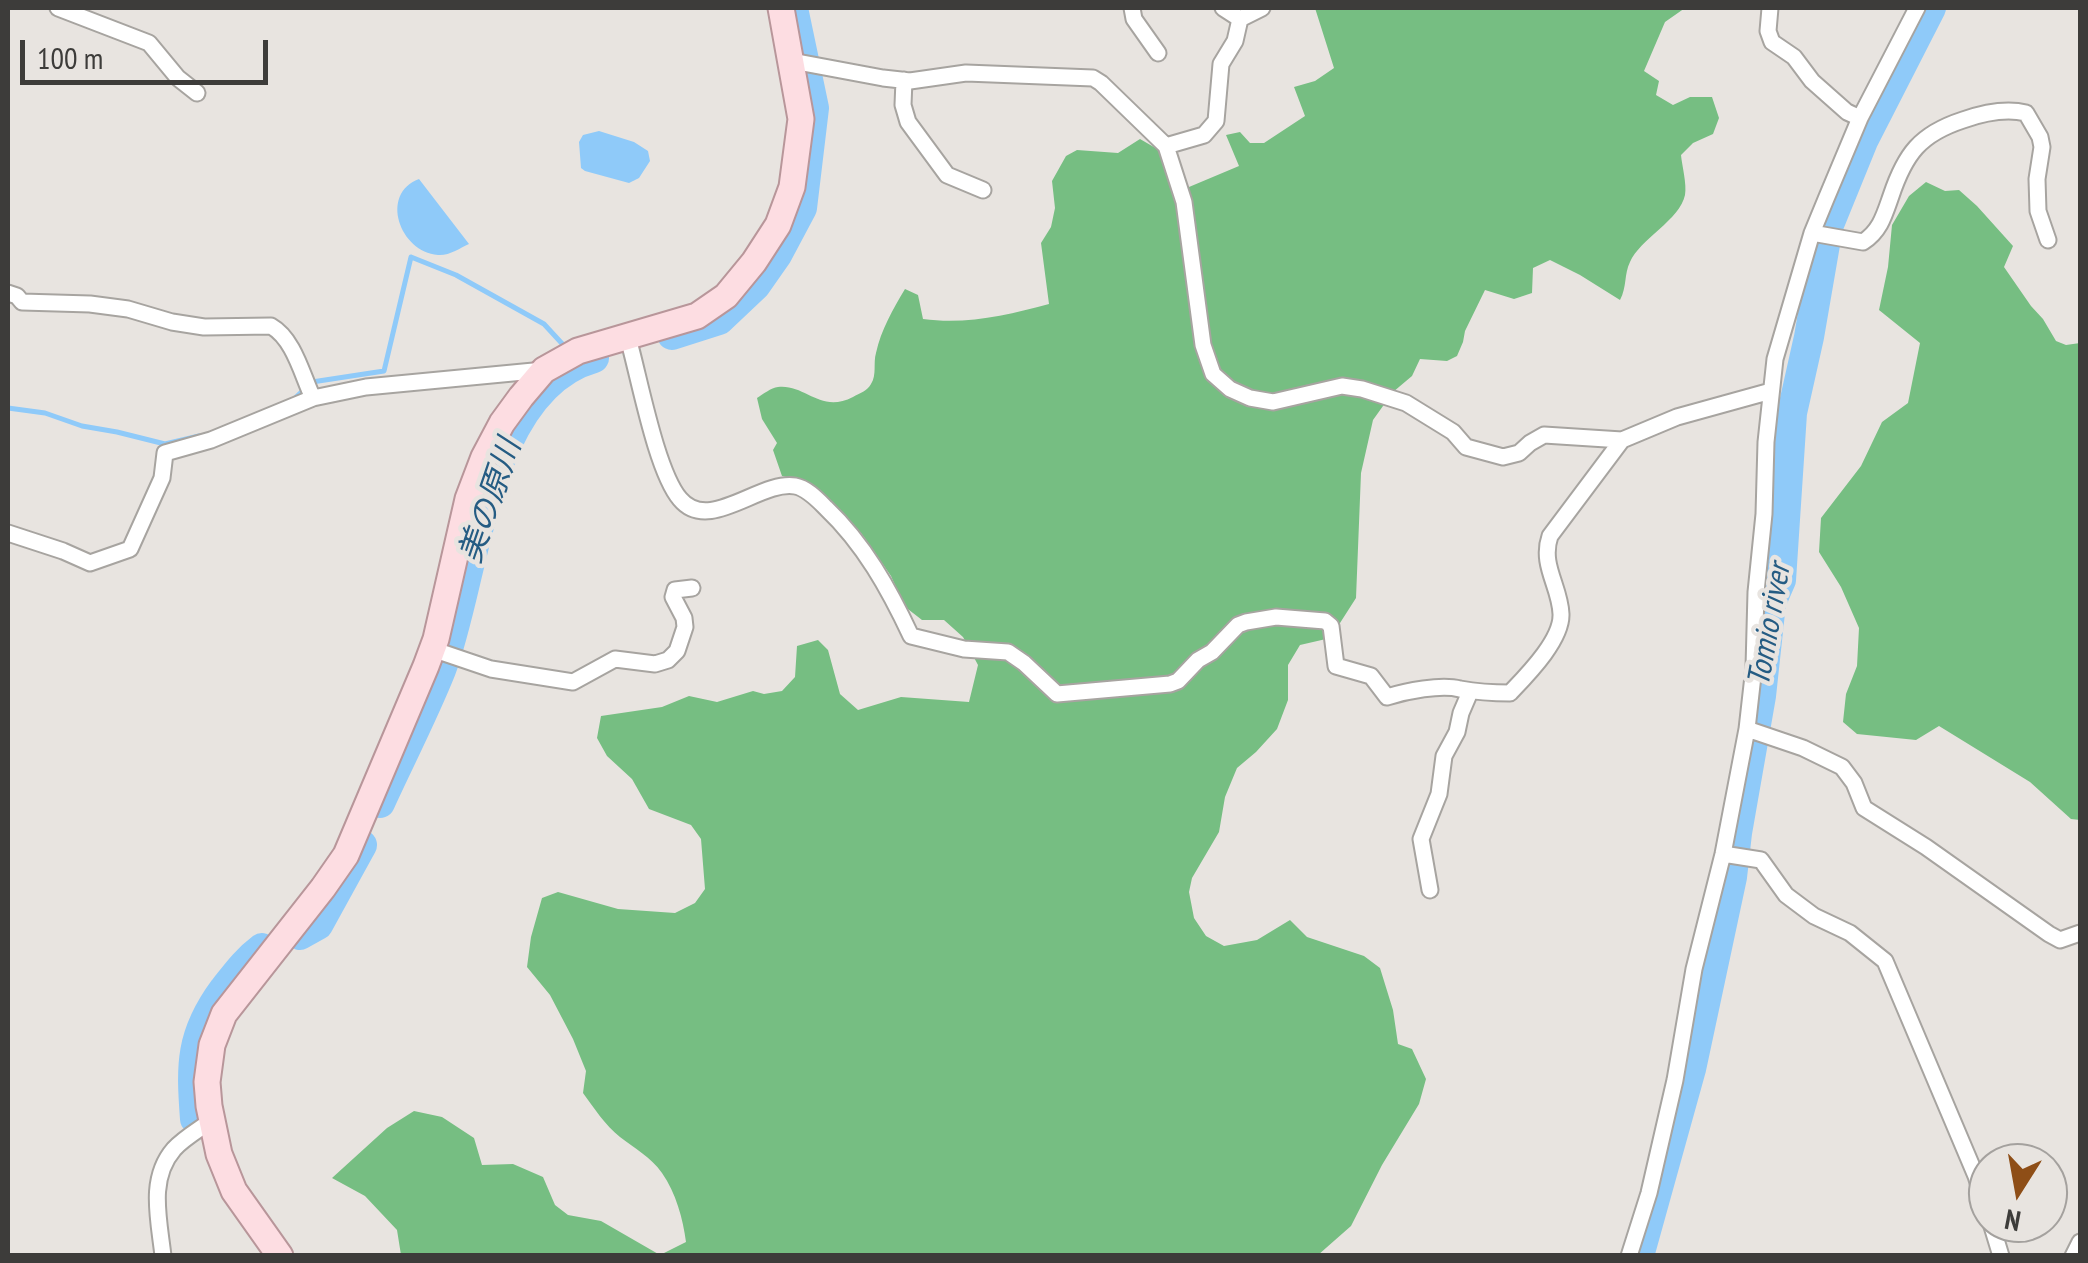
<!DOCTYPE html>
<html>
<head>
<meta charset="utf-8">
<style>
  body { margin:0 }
  #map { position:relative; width:2088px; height:1263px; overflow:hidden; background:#e8e4e0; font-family:"PT Sans Narrow",sans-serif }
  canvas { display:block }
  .frame { position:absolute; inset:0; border:10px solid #3d3c3a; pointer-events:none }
  .north { position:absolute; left:1968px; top:1143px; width:100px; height:100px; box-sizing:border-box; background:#e8e4e0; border:2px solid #a4a19e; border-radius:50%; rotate:191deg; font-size:28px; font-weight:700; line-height:40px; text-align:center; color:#3d3c3a }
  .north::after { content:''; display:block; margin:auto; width:35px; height:45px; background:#8e4e17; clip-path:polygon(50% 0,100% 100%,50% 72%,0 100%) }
  .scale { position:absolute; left:20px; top:40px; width:248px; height:45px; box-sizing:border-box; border:5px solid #3d3c3a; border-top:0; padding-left:12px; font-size:30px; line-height:35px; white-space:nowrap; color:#3d3c3a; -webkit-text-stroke:8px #e8e4e0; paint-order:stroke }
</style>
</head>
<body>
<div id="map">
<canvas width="2088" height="1263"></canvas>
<div class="frame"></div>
<div class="north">N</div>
<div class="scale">100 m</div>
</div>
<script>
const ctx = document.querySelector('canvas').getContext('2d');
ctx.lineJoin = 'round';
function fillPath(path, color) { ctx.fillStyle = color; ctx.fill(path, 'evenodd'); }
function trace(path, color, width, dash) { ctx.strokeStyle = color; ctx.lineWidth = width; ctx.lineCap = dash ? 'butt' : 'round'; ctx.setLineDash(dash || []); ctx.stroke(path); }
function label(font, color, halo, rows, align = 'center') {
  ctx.font = font + ' "PT Sans Narrow","Noto Sans JP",sans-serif'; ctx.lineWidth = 9; ctx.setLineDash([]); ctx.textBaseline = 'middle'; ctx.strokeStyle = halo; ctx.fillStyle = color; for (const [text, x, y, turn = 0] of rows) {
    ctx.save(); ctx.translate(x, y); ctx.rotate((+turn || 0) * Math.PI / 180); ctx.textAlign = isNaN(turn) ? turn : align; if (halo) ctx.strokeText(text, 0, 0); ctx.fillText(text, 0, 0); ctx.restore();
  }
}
fillPath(new Path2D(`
  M1315 8H1685L1665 22 1644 71 1659 81 1656 95 1673 105 1690 97H1712L1719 118 1713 134 1693 143 1681 155C1682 166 1687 184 1685 195 1680 220 1640 239 1630 262 1624 274 1627 287 1620 300L1580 275 1550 260 1533 268 1532 293 1514 299 1485 290 1465 331 1463 342 1457 356 1447 361 1420 359 1412 376 1393 392 1373 420 1361 473 1356 598 1340 623 1326 639 1300 645 1288 665V700L1277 729 1256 752 1237 768 1225 797 1219 832 1192 878 1189 892 1194 918 1206 936 1224 946 1257 940 1290 920 1307 937 1364 956 1380 968 1393 1010 1398 1044 1412 1049 1426 1079 1419 1104 1382 1165 1351 1226 1318 1255H401L397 1230 365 1196 332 1178 387 1128 414 1111 442 1117 474 1138 482 1165 513 1164 543 1177 555 1205 568 1215 601 1221 660 1255 686 1242C683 1219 676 1193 662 1173 651 1157 634 1148 620 1137 605 1125 594 1108 583 1093L586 1071 573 1039 550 995 527 967 531 937 542 898 558 892 618 909 675 913 695 903 705 889 701 839 691 825 649 809 632 779 607 756 597 738 601 716 662 707 689 696 717 702 753 691 764 694 782 691 795 677 797 646 818 640 828 650 840 694 858 710 901 697 969 702 978 665 963 637 944 620H922L904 606 891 576 861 533 799 480 782 476 773 450 777 443 762 419 757 398C763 394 771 388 778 387 806 384 820 414 853 397 860 393 867 391 871 384 877 375 873 363 876 353 881 330 893 309 905 289L918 295 923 319C966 325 1008 315 1049 304L1041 243 1051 227 1055 208 1052 181 1066 156 1077 150 1118 153 1140 139 1159 150 1173 184 1189 187 1239 166 1226 135 1240 132 1250 143H1264L1305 116 1294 87 1315 81 1334 68Z
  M1926 182 1945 191 1959 190 1977 206 2013 246 2004 267 2031 306 2043 319 2056 341 2066 345 2080 343V820L2071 819 2030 782 1939 726 1916 740 1857 734 1843 722 1846 694 1857 666 1859 628 1841 587 1819 552 1821 518 1861 466 1882 422 1908 403 1920 343 1879 310 1888 267 1892 225 1909 196Z`), '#76be82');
fillPath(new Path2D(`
  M599 131 634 142 648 151 650 161 639 178 629 183 585 171 581 168 579 142 583 135Z
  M419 179 469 244C460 248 449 256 438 255 400 252 379 194 419 179Z`), '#8fcaf9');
trace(new Path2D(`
  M293 400 312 382 384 371 411 257 456 275 544 324 567 349
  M8 408 45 413 82 426 117 432 165 444 199 436`), '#8fcaf9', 5);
trace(new Path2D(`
  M672 335 719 320 756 285 777 255 802 208 814 108 793 8
  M380 803C400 759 423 715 441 670 476 579 483 389 594 358
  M300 935 318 925 362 845
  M195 1119C191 1065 190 1035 224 989 236 974 246 960 262 948
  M1639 1256 1691 1069 1732 877 1737 833 1761 696 1771 603 1781 580 1792 413 1809 337 1828 227 1863 141 1931 8`), '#8fcaf9', 30);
const minor = new Path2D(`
  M58 8 149 43 178 78 197 93
  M1132 8 1134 19 1158 53
  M1770 8 1768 31 1772 42 1794 57 1812 81 1847 112 1860 118
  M1240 19 1262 8
  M792 61 883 78 910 81 966 73 1093 78 1101 83 1166 146 1184 202 1203 345 1213 374 1230 389 1250 398 1273 402 1342 386 1362 389 1406 403 1453 432 1466 447 1503 457 1519 453 1530 443 1544 435 1622 440 1677 417 1771 391
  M904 80 903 105 908 122 947 175 983 190
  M1166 146 1204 135 1216 121 1221 64 1235 41 1240 19 1223 8
  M1812 233 1863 242C1880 231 1884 216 1891 196 1905 154 1920 134 1963 120 1983 113 2005 108 2026 113L2040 137 2042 147 2037 179 2038 211 2048 240
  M8 293 17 296 22 302 90 304 128 309 172 322 204 327 271 326C294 339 302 375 313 398
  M628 338C639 376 656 471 680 499 709 534 760 480 795 486 807 488 818 500 826 508 864 544 889 589 911 636L964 649 1008 652 1024 663 1057 694 1170 684 1178 681 1198 660 1212 652 1238 625 1246 622 1276 617 1325 621 1331 626 1336 666 1371 676 1387 697C1406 691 1441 684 1460 689 1477 692 1492 693 1510 693 1527 675 1562 640 1561 614 1560 586 1540 565 1550 536L1622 440
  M8 533 63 551 90 563 130 549 162 478 165 453 211 440 313 398 366 387 544 370
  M432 649 491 669 573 682 615 659 655 664 668 660 677 651 685 627 684 618 673 597 675 590 692 588
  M1747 729 1803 748 1842 767 1854 783 1864 808 1926 847 2049 934 2060 940 2080 933
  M1723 854 1761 860 1786 895 1814 916 1850 933 1885 961 1976 1176 1988 1215
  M1430 890 1421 839 1439 794 1444 756 1457 732 1461 713 1470 692
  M1991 1223 2001 1256
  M163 1256C159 1219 148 1179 174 1149 184 1138 200 1129 212 1120
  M1629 1256 1649 1193 1675 1080 1694 969 1723 854 1747 729 1754 667 1756 592 1764 514 1766 442 1775 359 1812 233 1826 199 1860 118 1917 8
  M2073 1256 2080 1242`);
const primary = new Path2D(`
  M280 1256 234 1191 219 1154 209 1106 207 1082 212 1045 224 1014 323 888 346 855 426 666 436 639 468 499 484 457 502 423 521 397 544 370 578 351 697 316 726 296 754 262 778 225 792 187 801 119 781 8`);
trace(minor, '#a7a4a0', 19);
trace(primary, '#b8969a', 29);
trace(minor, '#fff', 15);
trace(primary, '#fddde2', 25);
label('italic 32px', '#255c83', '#e8e4e0', [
  ["美の原川",491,501,-71],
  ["Tomio river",1770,625,-80]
]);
</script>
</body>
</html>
